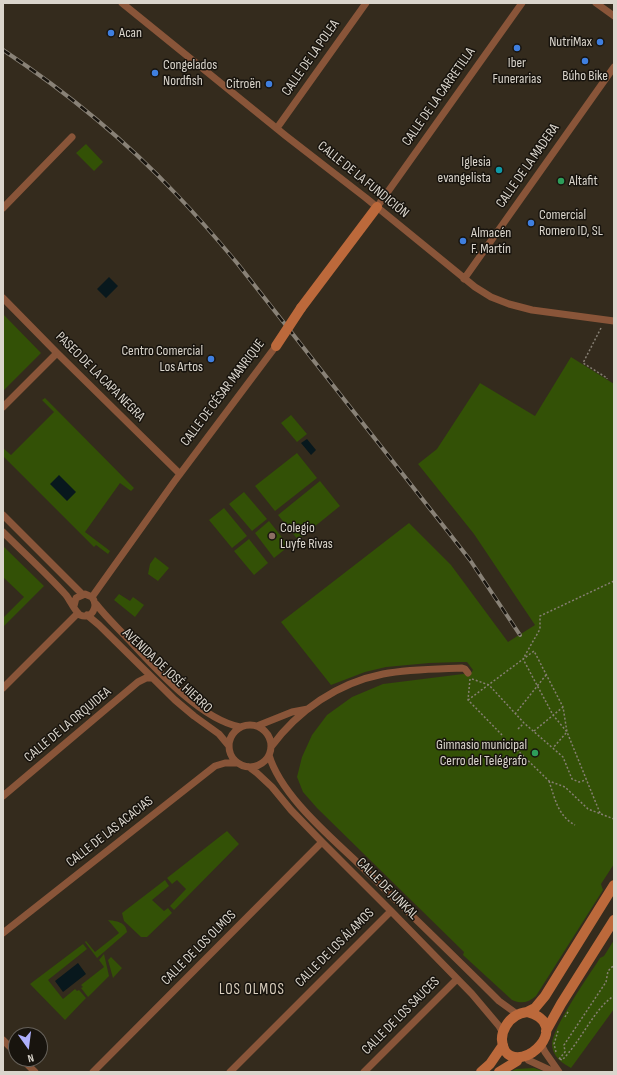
<!DOCTYPE html>
<html>
<head>
<meta charset="utf-8">
<style>
  body { margin:0 }
  #map { position:relative; width:617px; height:1075px; overflow:hidden; background:#342b1d; font-family:"Sofia Sans Condensed",sans-serif }
  canvas { display:block }
  .frame { position:absolute; inset:0; border:4px solid #dad5cc; pointer-events:none }
  .north { position:absolute; left:8px; top:1027px; width:40px; height:40px; box-sizing:border-box; background:#18140e; border:1px solid #66615a; border-radius:50%; rotate:166deg; font-size:11px; font-weight:700; line-height:16px; text-align:center; color:#dad5cc }
  .north::after { content:''; display:block; margin:auto; width:14px; height:18px; background:#adaffb; clip-path:polygon(50% 0,100% 100%,50% 72%,0 100%) }
</style>
</head>
<body>
<div id="map">
<canvas width="617" height="1075"></canvas>
<div class="frame"></div>
<div class="north">N</div>
</div>
<script>
const ctx = document.querySelector('canvas').getContext('2d');
ctx.lineJoin = 'round';
function fillPath(path, color) { ctx.fillStyle = color; ctx.fill(path, 'evenodd'); }
function trace(path, color, width, dash) { ctx.strokeStyle = color; ctx.lineWidth = width; ctx.lineCap = dash ? 'butt' : 'round'; ctx.setLineDash(dash || []); ctx.stroke(path); }
function label(font, color, halo, rows, align = 'center') {
  ctx.font = font + ' "Sofia Sans Condensed",sans-serif'; ctx.lineWidth = 3; ctx.setLineDash([]); ctx.textBaseline = 'middle'; ctx.strokeStyle = halo; ctx.fillStyle = color; for (const [text, x, y, turn = 0] of rows) {
    ctx.save(); ctx.translate(x, y); ctx.rotate((+turn || 0) * Math.PI / 180); ctx.textAlign = isNaN(turn) ? turn : align; if (halo) ctx.strokeText(text, 0, 0); ctx.fillText(text, 0, 0); ctx.restore();
  }
}
fillPath(new Path2D(`
  M86 144 103 162 94 171 76 153Z
  M3 314 41 353 3 391Z
  M571 357 614 384V864L601 884 603 890 536 996C528 1003 521 1004 512 1000L463 955 464 952 317 808 303 792 297 777 302 757 312 735 327 715 352 697 383 684 471 673 473 670 467 662H460L429 663 386 667 365 672 331 685 281 622 409 523 451 565 508 642 535 625 474 534 418 464 437 449 480 383 535 416Z
  M45 398 134 488 131 491 120 483 85 532 110 551 108 554 96 545 94 547 3 456V448L11 455 54 412 42 400Z
  M291 415 307 434 297 442 281 423Z
  M297 453 317 478 275 511 255 486Z
  M320 481 340 506 298 540 278 515Z
  M244 492 267 519 252 531 229 504Z
  M224 508 247 536 232 548 209 520Z
  M269 521 289 546 274 558 255 533Z
  M249 539 268 563 254 575 234 551Z
  M3 546 44 586 3 627V618L24 597 3 577Z
  M155 557 169 568 158 581 148 574 150 564Z
  M119 594 130 601 133 597 144 605 135 617 114 600Z
  M227 831 239 844 174 910 170 906 186 889 177 880 172 884 167 878Z
  M165 880 169 886 152 900 164 911 168 908 172 913 147 937H141L124 921 122 913Z
  M108 920C116 921 126 922 127 932L97 958 85 942 86 941 95 952 119 933Z
  M614 940V1009L571 1068C562 1063 553 1057 552 1045 551 1029 590 974 600 958L604 956Z
  M83 944 87 949 48 980 63 999 75 989 77 991 79 990 86 998 65 1020 30 984Z
  M104 954 109 976 88 997 81 988 83 987 81 985 104 967 99 960Z
  M111 957 122 968 113 978 108 960Z
  M534 1068 545 1072H510L516 1069Z`), '#335106');
fillPath(new Path2D(`
  M109 277 118 286 106 298 97 289Z
  M307 439 316 450 311 455 301 443Z
  M59 475 76 492 67 501 50 484Z
  M78 963 86 974 63 992 55 981Z`), '#08181d');
trace(new Path2D(`
  M601 328 583 363 607 378V379
  M213 402 218 408
  M470 679 468 700 502 735
  M472 679 489 685 524 723 563 757 572 779 579 782 586 780
  M468 700 534 651 563 707 567 732 553 748
  M515 714 546 675
  M518 729 524 723
  M534 731 563 707
  M511 744 549 781 565 787 588 809 614 819
  M549 781C555 799 558 816 575 825
  M600 813 567 732 553 715 523 659 540 629V616L614 581
  M565 1017 569 1010
  M556 1052 554 1044 558 1031
  M559 1059 565 1052 564 1045 606 982 608 971 614 965
  M560 1059 562 1060C580 1043 595 1007 614 996`), '#867f73', 1.5, [2, 2]);
trace(new Path2D(`
  M122 3 286 136 366 198 475 287 491 297 509 304 532 310 614 321
  M596 3 614 16
  M277 128 366 3
  M377 207 522 3
  M3 208 72 137
  M464 279 614 67
  M3 298 57 353 180 474
  M3 407 57 353
  M3 515 82 594
  M3 532C24 553 46 573 66 595 70 600 75 612 80 615 92 620 99 606 92 597L85 594 76 598 74 606
  M92 597 174 482 276 346
  M96 604C106 617 118 628 129 640 156 669 200 719 240 727
  M87 615 99 625 175 700 194 716 219 734 229 746
  M3 688 78 613
  M229 746a21 21 0 1 1 42 0a21 21 0 1 1-42 0Z
  M257 726 292 712 308 709
  M271 747C298 710 338 683 383 674 409 669 436 669 462 668L465 669 468 673
  M269 755C281 796 331 837 361 866 407 911 454 956 499 1001L517 1014
  M249 767 257 773 272 787 291 810 322 842 391 911 472 994 499 1026 503 1033
  M3 796 138 682 146 678H152
  M3 933 215 766 225 763H237
  M3 1040 16 1053
  M542 1046 545 1052 559 1072
  M22 1059 35 1072
  M528 1060 554 1072
  M93 1072 322 842
  M230 1072 391 911
  M364 1072 457 979`), '#895539', 7);
trace(new Path2D(`
  M301 308 377 207
  M527 1012 535 1008 545 996 614 885
  M527 1012C574 1024 523 1075 505 1051 496 1034 509 1014 527 1012Z
  M546 1031 561 1004 614 920
  M481 1072 490 1064 503 1045
  M499 1072 517 1061`), '#bc693b', 10);
const rail = new Path2D(`
  M3 50C65 91 125 140 176 194 197 216 217 239 237 263L449 533 470 560 520 635`);
trace(rail, '#898277', 4);
trace(rail, '#18140e', 2.5, [8]);
trace(new Path2D(`
  M276 346 301 308`), '#bc693b', 10);
for (const [x, y, r, color] of [
  [111,33,4,"#3f7fe0"],
  [600,42,4,"#3f7fe0"],
  [517,48,4,"#3f7fe0"],
  [585,61,4,"#3f7fe0"],
  [155,73,4,"#3f7fe0"],
  [269,84,4,"#3f7fe0"],
  [499,170,4,"#0f9aa8"],
  [561,181,4,"#2e9e5b"],
  [531,223,4,"#3f7fe0"],
  [463,241,4,"#3f7fe0"],
  [211,359,4,"#3f7fe0"],
  [272,536,4,"#8d6e63"],
  [535,753,4,"#2e9e5b"]
]) { const dot = new Path2D(); dot.arc(x, y, r, 0, 2 * Math.PI); ctx.fillStyle = color; ctx.fill(dot); trace(dot, '#18140e', 1.5); }
label('14px', '#dad5cc', '#18140e', [
  ["Acan",119,33],
  ["NutriMax",592,42,"right"],
  ["Iber",517,63,"center"],
  ["Funerarias",517,79,"center"],
  ["Congelados",163,65],
  ["Nordfish",163,81],
  ["Búho Bike",585,76,"center"],
  ["Citroën",261,84,"right"],
  ["Iglesia",491,162,"right"],
  ["evangelista",491,178,"right"],
  ["Altafit",569,181],
  ["Comercial",539,215],
  ["Romero ID, SL",539,231],
  ["Almacén",471,233],
  ["F. Martín",471,249],
  ["Centro Comercial",203,351,"right"],
  ["Los Artos",203,367,"right"],
  ["Colegio",280,528],
  ["Luyfe Rivas",280,544],
  ["Gimnasio municipal",527,745,"right"],
  ["Cerro del Telégrafo",527,761,"right"]
], 'left');
label('14px', '#dad5cc', '#18140e', [
  ["CALLE DE LA POLEA",311,58,-55],
  ["CALLE DE LA CARRETILLA",439,97,-55],
  ["CALLE DE LA MADERA",528,166,-55],
  ["CALLE DE LA FUNDICIÓN",363,180,39],
  ["PASEO DE LA CAPA NEGRA",100,377,45],
  ["CALLE DE CÉSAR MANRIQUE",223,393,-53],
  ["AVENIDA DE JOSÉ HIERRO",167,671,43],
  ["CALLE DE LA ORQUIDEA",68,725,-40],
  ["CALLE DE LAS ACACIAS",110,832,-38],
  ["CALLE DE JUNKAL",387,889,45],
  ["CALLE DE LOS OLMOS",199,948,-45],
  ["CALLE DE LOS ÁLAMOS",335,948,-45],
  ["CALLE DE LOS SAUCES",401,1016,-45]
]);
ctx.letterSpacing = '1px';
label('15px', '#d9cebd', '#18140e', [
  ["LOS OLMOS",252,990]
]);
ctx.letterSpacing = '0px';
</script>
</body>
</html>
